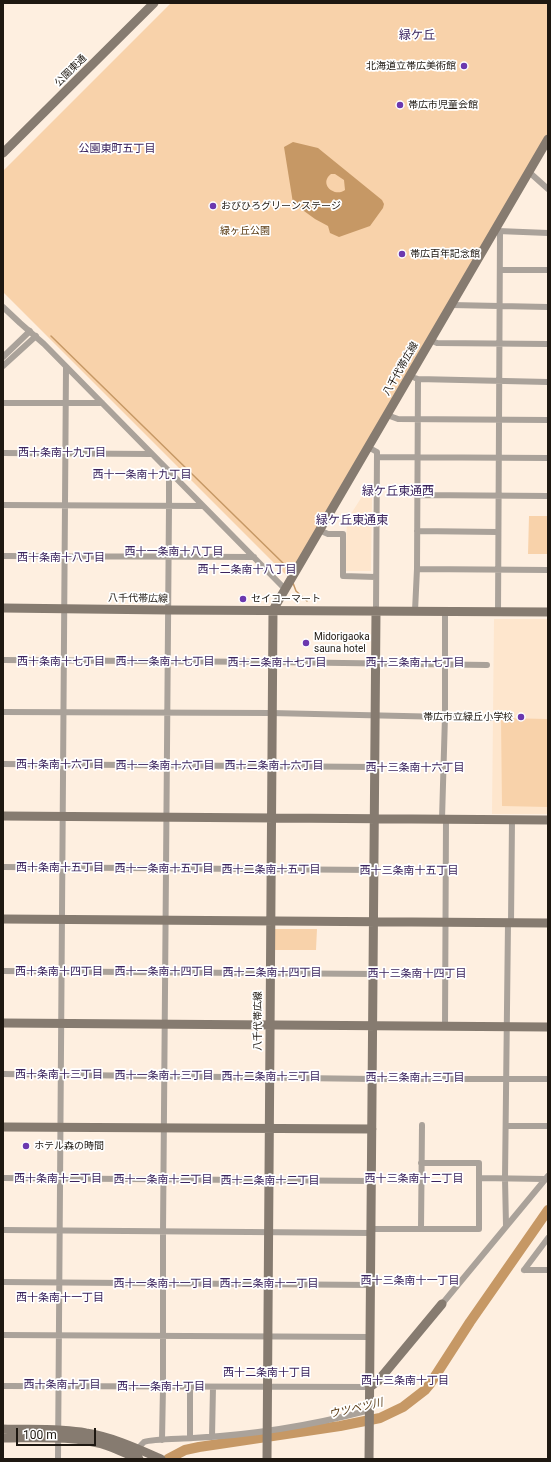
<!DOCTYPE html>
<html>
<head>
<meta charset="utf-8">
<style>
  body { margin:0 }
  #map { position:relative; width:551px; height:1462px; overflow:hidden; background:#feefe0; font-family:Roboto,sans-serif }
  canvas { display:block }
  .frame { position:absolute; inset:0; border:4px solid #1e1811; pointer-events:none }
  .scale { position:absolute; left:16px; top:1428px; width:80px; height:18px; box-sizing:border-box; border:2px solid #1e1811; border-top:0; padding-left:5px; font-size:12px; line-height:14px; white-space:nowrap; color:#1e1811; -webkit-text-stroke:3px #fff; paint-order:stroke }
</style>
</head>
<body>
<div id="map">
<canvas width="551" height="1462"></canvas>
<div class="frame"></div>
<div class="scale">100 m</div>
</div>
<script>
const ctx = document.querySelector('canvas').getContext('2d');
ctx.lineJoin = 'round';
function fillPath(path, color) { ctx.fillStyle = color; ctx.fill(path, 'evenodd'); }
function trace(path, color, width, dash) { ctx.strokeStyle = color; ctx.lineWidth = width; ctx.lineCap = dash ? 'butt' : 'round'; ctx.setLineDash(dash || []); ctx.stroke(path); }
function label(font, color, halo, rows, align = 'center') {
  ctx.font = font + ' Roboto,"Noto Sans JP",sans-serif'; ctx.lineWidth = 3.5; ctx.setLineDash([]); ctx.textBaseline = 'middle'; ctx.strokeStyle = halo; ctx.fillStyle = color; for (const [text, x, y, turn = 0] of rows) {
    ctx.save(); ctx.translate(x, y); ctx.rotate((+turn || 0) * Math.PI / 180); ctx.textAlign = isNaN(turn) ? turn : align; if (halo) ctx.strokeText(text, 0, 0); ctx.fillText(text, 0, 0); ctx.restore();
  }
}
fillPath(new Path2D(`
  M363 495 372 498 371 571H345L347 520Z
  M494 619H548V814H492Z`), '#fee6cd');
fillPath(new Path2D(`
  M171 3H548V136L289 578 3 292V171Z
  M529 516H548V554H528Z
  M501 718 548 719V807L502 806Z
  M274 929H317L316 950H274Z`), '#f8d2aa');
fillPath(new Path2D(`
  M293 142 318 148 382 200 384 204 383 208 370 226 339 237 330 233 328 226 315 219 293 203 284 147ZM331 174H335L344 180 345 190C335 198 318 184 331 174Z`), '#c69865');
trace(new Path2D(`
  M51 336 285 565 290 576
  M293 583 296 591 307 601
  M331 1423 332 1427`), '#c69865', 1.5);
trace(new Path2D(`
  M168 1459 185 1450 199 1447 340 1426 380 1418 403 1407 425 1390 430 1384 470 1322 548 1210`), '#c69865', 10);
trace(new Path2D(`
  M529 172 548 189
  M498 231 548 233
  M500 270H548
  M451 305 548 307
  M3 307 20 323 44 344 285 589
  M430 340 437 343 548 344
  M3 357 30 331
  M3 366 36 336
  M415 378 418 379 548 382
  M3 403H102
  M387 415 398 419 548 420
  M368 447 377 452 376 611
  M3 453 151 454
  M377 457 548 458
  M417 495 548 496
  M3 505 202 506
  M319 530 328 534H343V576L376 577
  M417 531 498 532
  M3 556 254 557
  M417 569 548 570
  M415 611 417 569 418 379
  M498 612 500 232
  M3 660 272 662 487 665
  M3 712 271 713 491 718
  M3 764 375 767
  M442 819 445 716V611
  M3 867 374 870
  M511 923 512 820
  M3 971 373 974
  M445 1027 446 819
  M3 1074 373 1079H548
  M506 1126H548
  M3 1178 372 1181
  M479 1178 545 1179
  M506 1226 505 1178 508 923
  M371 1229H479V1163H421
  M421 1229 422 1125
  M3 1230 371 1233
  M524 1270 548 1238
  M524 1270H548
  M3 1282 371 1285
  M442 1304 548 1176
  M3 1335 370 1337
  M3 1386 370 1387
  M190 1387V1438
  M212 1437 213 1387
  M162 1440 163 1387V1232L169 506V478L171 472
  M138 1449C139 1447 142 1444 144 1442 151 1439 183 1439 193 1438 252 1435 313 1425 370 1410
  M58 1459 66 367`), '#aaa29a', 6);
trace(new Path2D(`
  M3 153 154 3
  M3 608 168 610 548 612
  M3 816 548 820
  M3 919 548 923
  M3 1023 548 1027
  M3 1127 372 1129
  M370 1387 378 1381 442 1304
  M3 1429C30 1430 59 1428 86 1433 112 1437 136 1448 161 1459
  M3 1438C37 1438 75 1435 108 1446 119 1450 129 1455 139 1459
  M267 1459 273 610 548 139
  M369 1459 376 611`), '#867b70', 9);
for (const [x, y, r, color] of [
  [464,66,4,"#6b38af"],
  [400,105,4,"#6b38af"],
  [213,206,4,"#6b38af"],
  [402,254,4,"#6b38af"],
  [243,599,4,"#6b38af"],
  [306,643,4,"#6b38af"],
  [521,717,4,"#6b38af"],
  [26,1146,4,"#6b38af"]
]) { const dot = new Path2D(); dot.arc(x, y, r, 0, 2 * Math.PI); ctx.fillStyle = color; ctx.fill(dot); trace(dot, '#fff', 1.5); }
label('10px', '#1e1811', '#fff', [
  ["北海道立帯広美術館",456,66,"right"],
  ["帯広市児童会館",408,105],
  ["おびひろグリーンステージ",221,206],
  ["帯広百年記念館",410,254],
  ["セイコーマート",251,599],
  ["Midorigaoka",314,637],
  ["sauna hotel",314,649],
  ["帯広市立緑丘小学校",513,717,"right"],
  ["ホテル森の時間",34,1146]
], 'left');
label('10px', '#1e1811', '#fff', [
  ["公園東通",71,71,-45],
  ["八千代帯広線",401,369,-60],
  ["八千代帯広線",138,599,1],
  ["八千代帯広線",258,1021,-90]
]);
label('10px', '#55360d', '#fff', [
  ["緑ヶ丘公園",245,231]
]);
label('11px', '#3a235d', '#fff', [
  ["公園東町五丁目",117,149],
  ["西十条南十九丁目",62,453],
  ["西十一条南十九丁目",142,475],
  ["西十一条南十八丁目",174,552],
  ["西十条南十八丁目",61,558],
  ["西十二条南十八丁目",247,570],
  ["西十条南十七丁目",61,662],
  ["西十一条南十七丁目",165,662],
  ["西十二条南十七丁目",277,663],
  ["西十三条南十七丁目",415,663],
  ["西十条南十六丁目",60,765],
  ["西十一条南十六丁目",165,766],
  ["西十二条南十六丁目",274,766],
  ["西十三条南十六丁目",415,768],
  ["西十条南十五丁目",60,868],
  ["西十一条南十五丁目",164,869],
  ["西十二条南十五丁目",271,870],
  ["西十三条南十五丁目",409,871],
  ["西十条南十四丁目",59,972],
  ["西十一条南十四丁目",164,972],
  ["西十二条南十四丁目",272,973],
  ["西十三条南十四丁目",417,974],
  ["西十条南十三丁目",59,1075],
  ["西十一条南十三丁目",164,1076],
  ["西十二条南十三丁目",271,1077],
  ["西十三条南十三丁目",415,1078],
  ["西十条南十二丁目",58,1179],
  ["西十三条南十二丁目",414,1179],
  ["西十一条南十二丁目",163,1180],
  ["西十二条南十二丁目",270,1181],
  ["西十三条南十一丁目",410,1281],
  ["西十一条南十一丁目",163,1284],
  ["西十二条南十一丁目",269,1284],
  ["西十条南十一丁目",60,1298],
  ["西十二条南十丁目",267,1373],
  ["西十三条南十丁目",405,1381],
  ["西十条南十丁目",62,1385],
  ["西十一条南十丁目",161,1387]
]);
label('italic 11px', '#5b3b13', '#fff', [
  ["ウツベツ川",356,1409,-13]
]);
label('12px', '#3a235d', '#fff', [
  ["緑ケ丘",417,36],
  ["緑ケ丘東通西",398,492],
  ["緑ケ丘東通東",352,521]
]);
</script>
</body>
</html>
